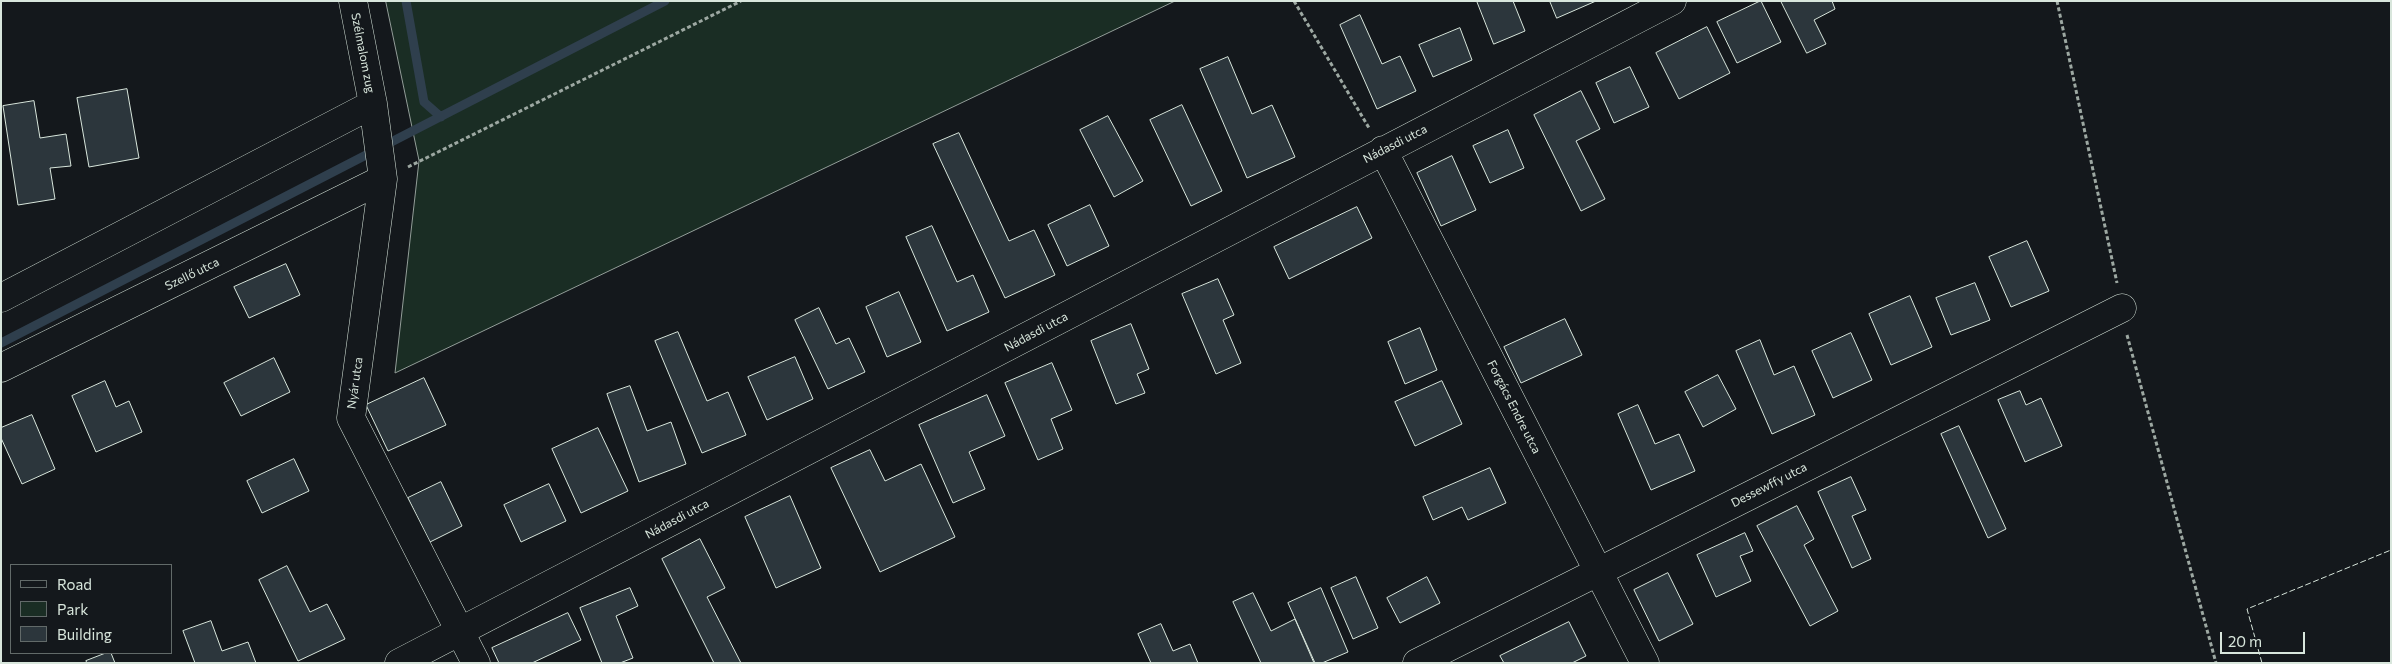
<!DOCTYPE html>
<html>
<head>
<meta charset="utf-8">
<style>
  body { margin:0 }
  #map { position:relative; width:2392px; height:664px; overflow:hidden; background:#14181c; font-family:Commissioner,sans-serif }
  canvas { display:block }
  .frame { position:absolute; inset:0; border:2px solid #d8e6dc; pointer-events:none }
  .legend { position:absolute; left:10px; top:564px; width:162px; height:90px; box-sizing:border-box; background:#14181c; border:1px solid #626a69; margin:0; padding:6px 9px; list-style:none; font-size:15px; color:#d8e6dc }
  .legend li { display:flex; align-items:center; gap:10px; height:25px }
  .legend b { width:25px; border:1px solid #626a69 }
  .scale { position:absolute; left:2220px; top:632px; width:85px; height:22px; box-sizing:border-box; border:2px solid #d8e6dc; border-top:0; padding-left:6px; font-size:15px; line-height:18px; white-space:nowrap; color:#d8e6dc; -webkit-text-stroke:4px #14181c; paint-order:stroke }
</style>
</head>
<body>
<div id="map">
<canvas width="2392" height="664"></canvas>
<div class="frame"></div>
<ul class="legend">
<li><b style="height:6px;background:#14181c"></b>Road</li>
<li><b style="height:14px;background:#1a2d24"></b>Park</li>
<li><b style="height:14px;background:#2c363c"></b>Building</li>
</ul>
<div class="scale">20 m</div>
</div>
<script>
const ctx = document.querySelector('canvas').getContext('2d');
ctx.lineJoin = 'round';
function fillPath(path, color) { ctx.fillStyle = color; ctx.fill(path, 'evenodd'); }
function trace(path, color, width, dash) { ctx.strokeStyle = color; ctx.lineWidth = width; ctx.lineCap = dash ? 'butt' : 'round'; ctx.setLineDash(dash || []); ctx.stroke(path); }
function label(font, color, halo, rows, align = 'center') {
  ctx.font = font + ' Commissioner,sans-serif'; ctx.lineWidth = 4; ctx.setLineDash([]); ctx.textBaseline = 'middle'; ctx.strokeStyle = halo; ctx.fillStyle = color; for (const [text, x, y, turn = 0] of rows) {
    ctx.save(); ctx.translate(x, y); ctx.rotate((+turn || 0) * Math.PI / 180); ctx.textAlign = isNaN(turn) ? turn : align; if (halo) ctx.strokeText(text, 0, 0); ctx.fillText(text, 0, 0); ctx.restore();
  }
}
const green = new Path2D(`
  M386 1H1175L395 373 419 161Z`);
fillPath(green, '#1a2d24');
trace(green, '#939e99', 1);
trace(new Path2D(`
  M406 1 424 102 441 117
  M1 343 665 1`), '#2f3f4d', 9);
const building = new Path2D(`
  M1477 1H1513L1525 31 1494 44Z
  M1550 1H1596L1557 18Z
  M1761 1 1781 42 1737 63 1717 22Z
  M1781 1H1832L1835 9 1814 20 1826 44 1807 53Z
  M1360 15 1382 64 1400 56 1416 91 1377 109 1340 25Z
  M1707 27 1730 73 1679 99 1656 53Z
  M1460 28 1472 60 1433 77 1419 45Z
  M1228 57 1252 114 1272 105 1295 157 1247 178 1200 69Z
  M1630 67 1649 107 1614 123 1596 83Z
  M127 89 139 158 89 167 77 98Z
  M1581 91 1600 129 1576 141 1605 199 1581 211 1534 115Z
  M34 101 40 138 66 134 71 166 50 168 55 199 18 205 3 106Z
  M1182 105 1222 191 1191 206 1150 120Z
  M1108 116 1143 181 1114 197 1080 130Z
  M1508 130 1524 168 1490 183 1473 146Z
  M959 133 1009 241 1034 230 1055 275 1005 298 933 144Z
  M1452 156 1476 210 1441 226 1417 173Z
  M1090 205 1109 246 1067 266 1048 225Z
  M1357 207 1372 238 1289 279 1274 247Z
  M932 226 957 282 973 275 989 312 947 331 906 237Z
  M2027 241 2049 291 2011 307 1989 257Z
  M286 264 300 295 249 318 234 287Z
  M1218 279 1234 315 1223 320 1241 363 1216 374 1182 294Z
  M1975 283 1990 320 1951 335 1936 298Z
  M899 292 921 342 887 357 866 307Z
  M1910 296 1932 347 1891 365 1869 314Z
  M819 308 836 344 849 338 865 372 828 389 795 320Z
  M1565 319 1582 355 1521 383 1504 347Z
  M1131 324 1149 369 1137 374 1145 393 1116 404 1091 341Z
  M1420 328 1437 370 1405 384 1388 342Z
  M678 332 707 401 728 392 746 435 702 453 655 341Z
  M1851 333 1872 380 1833 398 1812 351Z
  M1760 340 1774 375 1794 366 1815 415 1772 434 1736 351Z
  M795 357 813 399 767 420 748 377Z
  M274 358 290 392 241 416 224 383Z
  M1052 363 1072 410 1051 419 1063 449 1038 460 1005 383Z
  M1718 375 1736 409 1703 427 1685 392Z
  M424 378 446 425 388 451 366 405Z
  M105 381 116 407 129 401 142 432 96 452 72 396Z
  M1442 381 1462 424 1415 446 1395 402Z
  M630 386 647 431 671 422 686 464 639 482 607 394Z
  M2020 391 2026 405 2041 398 2062 446 2025 462 1998 400Z
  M987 395 1005 436 969 452 985 489 953 503 919 425Z
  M1638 405 1655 444 1679 434 1695 471 1651 490 1618 414Z
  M32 415 55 469 22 484 1 438V428Z
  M1959 426 2006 529 1988 538 1941 434Z
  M598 428 628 491 581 513 552 449Z
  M870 450 885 481 921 464 955 537 880 572 831 468Z
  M294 459 309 491 262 513 247 481Z
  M1490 468 1506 503 1468 520 1462 507 1433 520 1423 497Z
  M1851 477 1866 510 1852 516 1871 559 1852 568 1818 492Z
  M441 482 462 526 430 542 408 498Z
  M549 484 566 521 521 542 504 505Z
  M790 496 821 568 776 588 745 517Z
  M1797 506 1814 539 1804 545 1838 611 1810 626 1757 526Z
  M1745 533 1753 551 1740 556 1751 581 1716 597 1697 555Z
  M700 539 725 588 707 597 741 663H714L662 559Z
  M287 566 310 612 327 604 345 639 298 661 259 580Z
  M1668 573 1693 624 1659 641 1634 590Z
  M1356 577 1378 628 1353 639 1331 588Z
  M1427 577 1440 603 1400 623 1387 598Z
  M630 588 638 606 616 616 633 658 620 663H602L580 608Z
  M1321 588 1348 652 1322 663H1315L1288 603Z
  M1253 593 1271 631 1295 619 1314 663H1261L1233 602Z
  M568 613 581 640 532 663H499L492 648Z
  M211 621 222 651 248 642 256 663H195L183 631Z
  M1569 622 1586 656 1572 663H1504L1500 656Z
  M1161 624 1173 651 1190 644 1198 663H1151L1138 634Z
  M106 653H111L115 663H87L86 661Z`);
fillPath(building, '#2c363c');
trace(building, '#d8e6dc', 1);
const minor = new Path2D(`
  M353 1 373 104 383 179 351 418 476 663
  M1383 150 1645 663
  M1 298 373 104
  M1 368 383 179
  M399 663 1672 1
  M1417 663 2122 308`);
trace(minor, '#d8e6dc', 29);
trace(new Path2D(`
  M1294 1 1369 128
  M2057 1 2117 283
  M408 167 741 1
  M2127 335 2216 663`), '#9da8a2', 3, [4, 2.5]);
trace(minor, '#14181c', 28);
trace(new Path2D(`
  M2262 663 2247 609 2391 550`), '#d8e6dc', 1, [6, 2.5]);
label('12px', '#d8e6dc', '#14181c', [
  ["Szélmalom zug",363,53,79],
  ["Nádasdi utca",1395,144,-27],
  ["Szellő utca",192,274,-26],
  ["Nádasdi utca",1036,332,-28],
  ["Nyár utca",355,383,-82],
  ["Forgács Endre utca",1514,407,63],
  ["Dessewffy utca",1769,485,-27],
  ["Nádasdi utca",677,519,-28]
]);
</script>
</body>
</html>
